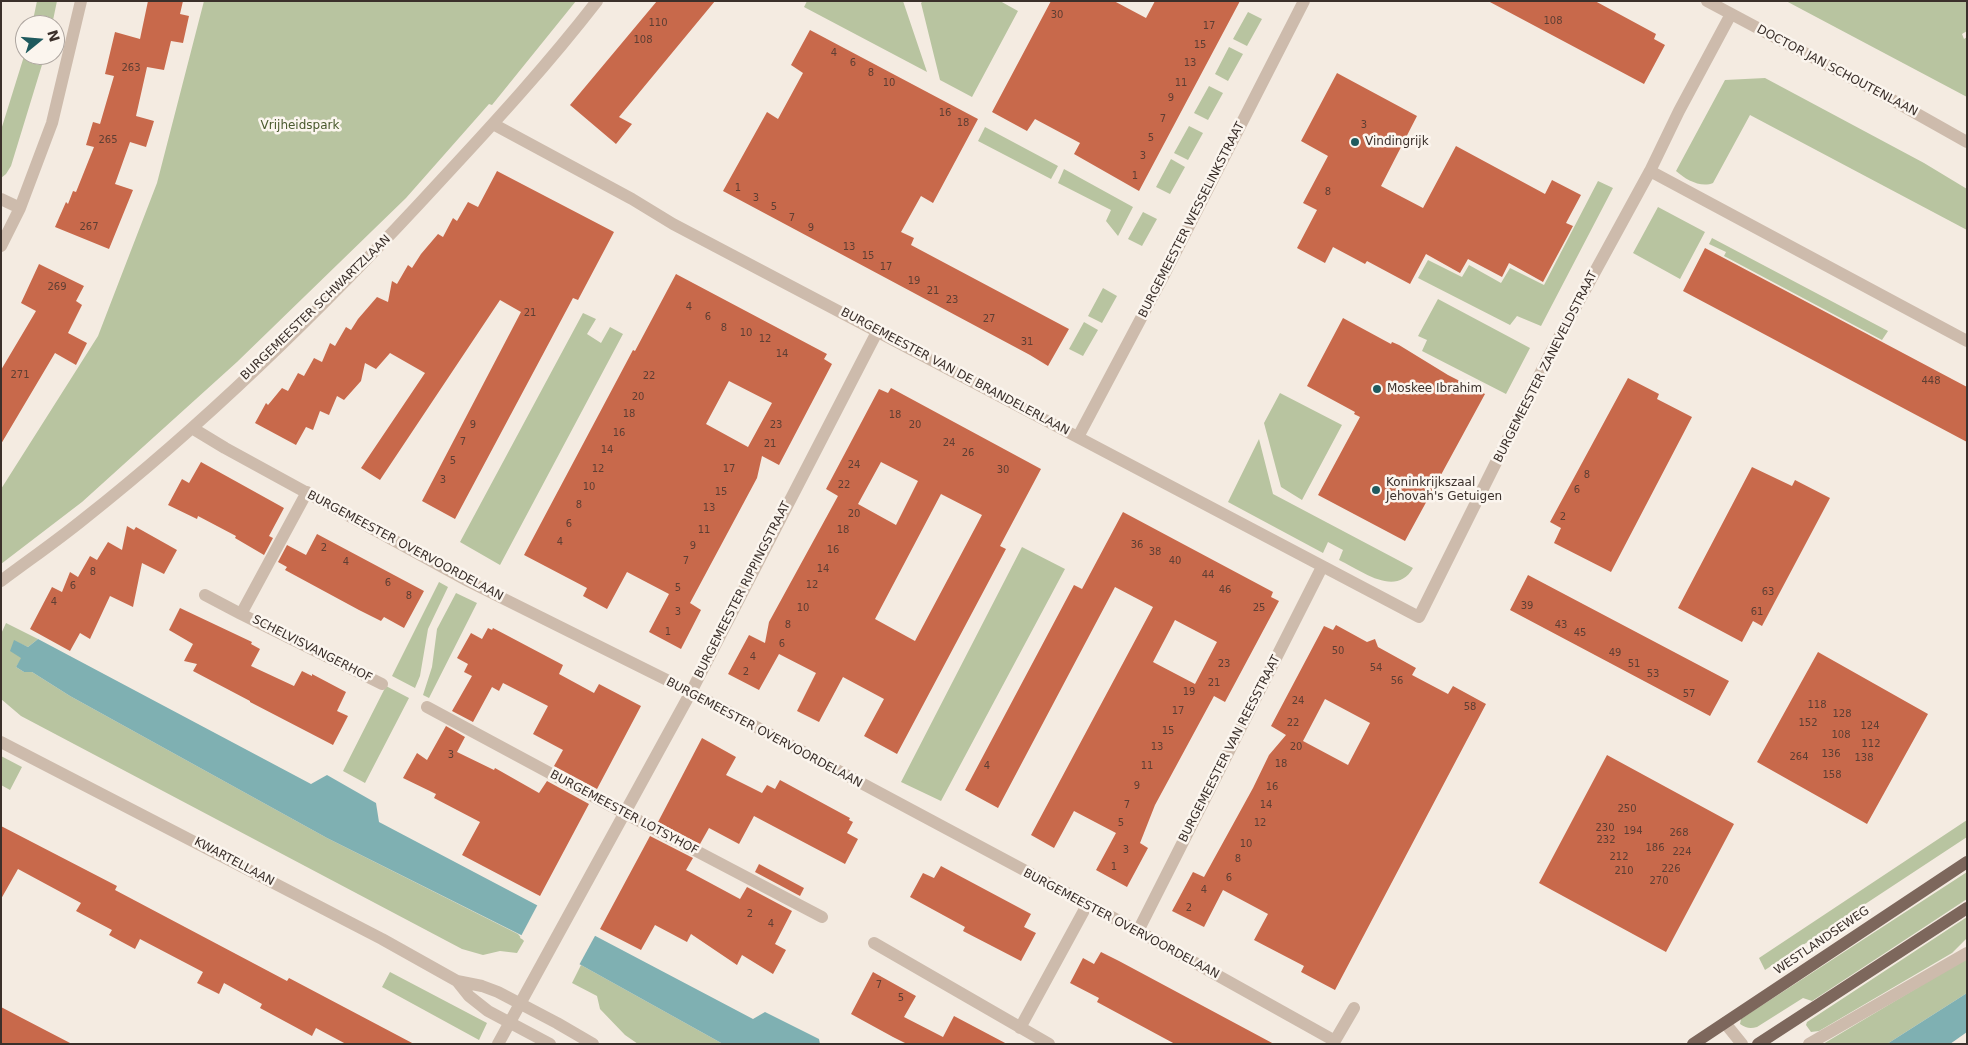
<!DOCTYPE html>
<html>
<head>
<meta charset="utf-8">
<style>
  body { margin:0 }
  #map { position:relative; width:1968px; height:1045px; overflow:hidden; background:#f4ebe1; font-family:"DejaVu Sans",sans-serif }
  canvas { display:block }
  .frame { position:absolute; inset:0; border:2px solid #3b302b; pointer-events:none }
  .north { position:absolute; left:15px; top:15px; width:50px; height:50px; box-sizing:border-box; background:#fbf5ee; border:1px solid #aea6a0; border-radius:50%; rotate:73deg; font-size:14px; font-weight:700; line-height:20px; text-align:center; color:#3b302b }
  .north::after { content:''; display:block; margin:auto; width:18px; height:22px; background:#1f5a5e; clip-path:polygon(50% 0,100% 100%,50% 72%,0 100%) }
</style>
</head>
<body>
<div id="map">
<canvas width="1968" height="1045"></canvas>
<div class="frame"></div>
<div class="north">N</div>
</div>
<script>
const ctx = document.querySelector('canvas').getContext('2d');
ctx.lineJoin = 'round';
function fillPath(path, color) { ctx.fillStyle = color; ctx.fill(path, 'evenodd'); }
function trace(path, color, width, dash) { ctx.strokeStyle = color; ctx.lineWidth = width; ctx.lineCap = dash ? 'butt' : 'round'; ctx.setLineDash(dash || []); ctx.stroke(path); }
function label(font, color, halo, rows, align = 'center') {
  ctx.font = font + ' "DejaVu Sans",sans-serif'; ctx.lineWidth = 5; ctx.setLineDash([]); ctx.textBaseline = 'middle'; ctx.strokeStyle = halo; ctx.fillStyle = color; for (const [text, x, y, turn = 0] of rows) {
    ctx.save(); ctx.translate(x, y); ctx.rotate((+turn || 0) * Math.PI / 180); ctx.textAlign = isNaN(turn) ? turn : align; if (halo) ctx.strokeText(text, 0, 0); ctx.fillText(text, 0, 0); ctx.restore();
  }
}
fillPath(new Path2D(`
  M37 1H57L52 25H32Z
  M204 1H576L492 105 489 104 406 198 237 362 82 502 1 564V489L98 336 157 183Z
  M807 1H903L927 72 804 7Z
  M923 1H1000L1018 11 972 97 940 80 921 3Z
  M1786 1H1967V31L1962 34 1964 39 1967 37V97Z
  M1248 12 1262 19 1247 46 1233 39Z
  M1229 47 1243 54 1228 81 1215 74Z
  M25 53V55H45L11 166 6 174 1 178V130Z
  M1765 78 1924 163 1967 189V230L1750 115 1713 183C1701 188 1686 180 1676 171L1725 80Z
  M1209 86 1223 93 1208 120 1194 113Z
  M1189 126 1203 133 1188 160 1174 153Z
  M985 127 1058 166 1051 179 978 141Z
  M1171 159 1185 167 1170 194 1156 187Z
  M1064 169 1133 207 1118 236 1106 221 1111 210 1058 183Z
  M1598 181 1613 188 1541 326 1517 316 1510 325 1418 278 1428 260 1462 277 1469 265 1501 283 1510 268 1544 285Z
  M1658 207 1705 232 1680 279 1633 253Z
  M1143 212 1157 219 1142 246 1128 239Z
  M1712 238 1888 331 1882 340 1724 256 1726 252 1709 244Z
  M1103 288 1117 296 1102 323 1088 316Z
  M1438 299 1530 348 1506 394 1422 351 1427 340 1418 336Z
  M583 313 596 319 587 334 601 343 610 327 623 334 500 565 460 542Z
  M1084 322 1098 330 1083 356 1069 349Z
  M1280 393 1342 425 1302 500 1281 487 1264 423Z
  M1259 439 1273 494 1413 568C1396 598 1362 571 1339 560L1343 550 1328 542 1323 553 1228 502Z
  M1022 547 1065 569 941 801 901 782Z
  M439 582 448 587 428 629 420 676 415 688 392 676Z
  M456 593 477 603 429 698 423 695 432 667 437 629Z
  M6 623 38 639 28 647 14 641 22 658 16 667 24 672H32L70 696 327 838 518 934 524 941 517 953 500 951 483 955 462 949 21 716 1 699V634Z
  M386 686 409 698 365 783 343 771Z
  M1 756 22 767 10 790 1 785Z
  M1967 820V837L1765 970 1759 958Z
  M1967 872V899L1812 1001 1803 998 1757 1027C1750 1029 1746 1028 1740 1024L1741 1019Z
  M1967 917V938L1952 953 1819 1031 1811 1032 1806 1025 1807 1022Z
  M1967 958V993L1887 1044H1823Z
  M581 965 723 1044H638L625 1035 600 1009 597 996 572 983Z
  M390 972 487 1023 479 1040 382 987Z`), '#b8c4a0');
fillPath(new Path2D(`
  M38 639 311 784 327 775 376 803 379 822 753 1019 765 1012 819 1039 820 1044H723L581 965 327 838 70 696 32 672H24L16 667 21 658 10 651 14 640 28 647Z
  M1967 993V1032L1950 1044H1887Z`), '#7fb0b2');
fillPath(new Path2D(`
  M538 904 596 934 578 967 520 938Z`), '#f4ebe1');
fillPath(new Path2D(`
  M148 1H183L180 14 189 16 183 43 171 41 164 70 147 67 136 116 154 121 146 147 130 142 115 184 133 190 109 249 55 227 66 202 68 204 73 191 76 192 94 147 86 145 93 122 100 124 114 76 105 74 115 32 140 39Z
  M657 1H715L619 117 632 124 616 144 570 105Z
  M1051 1H1114L1146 18 1155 1H1240L1139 191 1074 154 1080 143 1035 119 1027 131 992 112Z
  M1488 1H1595L1656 34 1654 39 1665 45 1644 84Z
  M810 30 978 119 933 203 921 196 901 232 914 238 911 245 1069 329 1048 366 1030 355 723 191 767 112 778 119 803 73 791 65Z
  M1337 73 1417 116 1381 186 1423 208 1456 146 1545 194 1552 180 1581 195 1566 223 1573 226 1543 282 1509 263 1502 277 1468 259 1460 273 1426 254 1410 284 1367 261 1365 264 1333 247 1325 263 1297 248 1317 210 1303 203 1328 156 1301 141Z
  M497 171 614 232 578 300 573 298 455 519 422 501 521 312 500 300 380 480 361 468 425 373 390 353 376 369 365 363 361 381 344 400 337 396 329 415 320 411 313 430 306 427 296 445 255 423 266 403 268 405 282 388 288 391 298 373 304 376 314 358 322 362 330 343 335 346 346 327 351 330 358 319 377 297 388 302 392 281 397 284 408 265 412 268 421 254 438 234 443 237 453 218 457 221 468 202 478 207Z
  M1705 248 1967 387V442L1683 291Z
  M39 264 84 286 76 301 82 305 68 333 87 343 76 365 55 353 1 444V370L36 311 21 303Z
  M676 274 827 354 824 359 832 364 779 465 762 456 757 478 690 603 701 610 681 649 649 632 669 594 627 572 607 609 583 596 587 588 524 555 633 350 635 351ZM729 381 772 403 748 447 706 424Z
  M1343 318 1391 344 1392 342 1399 345 1448 375 1485 394 1405 541 1318 495 1360 417 1354 414 1355 412 1307 386Z
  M1628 378 1659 394 1657 399 1692 417 1611 572 1554 543 1561 528 1550 522Z
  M891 388 1041 469 1000 546 1006 549 897 754 864 736 884 699 843 677 819 722 797 711 816 673 779 654 759 690 728 674 749 635 765 643 769 622 838 496 826 489 879 389 888 393ZM881 462 918 481 896 525 858 504ZM941 494 982 515 915 641 875 619Z
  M201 462 284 508 269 536 273 538 264 555 235 538 236 536 198 516 197 519 168 505 182 479 189 483Z
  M1752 467 1792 486 1795 480 1830 498 1762 626 1753 621 1742 642 1678 608Z
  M1123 512 1273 592 1271 597 1279 601 1225 702 1214 696 1155 805 1140 843 1148 848 1127 887 1096 870 1116 833 1074 811 1054 848 1031 835 1153 607 1115 587 998 808 965 790 1074 585 1082 589ZM1175 620 1217 642 1195 684 1153 662Z
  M127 526 134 530 136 527 177 550 164 574 142 563 133 607 110 596 90 639 80 633 70 651 30 629 52 587 62 592 70 572 78 577 90 556 97 560 108 542 122 550Z
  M317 534 424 591 404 628 384 617 381 621 359 610 285 570 287 567 278 562 287 545 306 555Z
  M1528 575 1729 681 1710 716 1510 610Z
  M180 608 252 642 251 644 260 649 251 666 294 686 302 671 312 676V674L346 692 337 711 348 716 333 745 250 702V701L193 671 197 664 184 661 193 644 169 630Z
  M1336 625 1367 642 1375 639 1378 647 1416 668 1412 675 1448 694 1453 686 1486 704 1335 990 1301 972 1304 966 1254 940 1268 914 1223 890 1204 927 1172 911 1193 872 1204 877 1253 788 1269 755 1286 735 1271 726 1324 626 1333 630ZM1325 699 1370 723 1348 765 1303 741Z
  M488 628 492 630 493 628 563 665 559 674 594 693 599 684 641 706 597 789 554 766 563 750 533 734 548 706 503 683 499 691 492 687 473 722 452 711 472 676 464 672 468 664 457 658 471 633 482 639Z
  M1818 652 1928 714 1867 824 1757 762Z
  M446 726 465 737 457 752 494 770 495 768 539 793 547 781 589 804 540 896 462 855 480 822 434 798 436 794 403 778 417 753 427 760Z
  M702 738 736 757 726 775 762 793 767 785 775 789 780 780 850 818 849 820 853 822 847 833 858 839 845 864 754 816 739 844 709 828 700 844 658 822Z
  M1607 755 1734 824 1666 952 1539 883Z
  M1 826 117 886 115 890 287 981 289 978 414 1044H346L316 1028 312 1036 260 1008 262 1004 224 983 219 994 197 983 203 972 140 939 135 949 109 935 112 930 76 911 81 903 18 869 1 899Z
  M650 836 693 858 686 870 740 899 747 887 792 911 775 944 786 950 773 974 742 955 737 965 691 934 687 942 655 925 641 950 600 929Z
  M759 864 804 888 800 896 755 872Z
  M941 866 1031 914 1024 927 1036 933 1021 961 963 931 965 927 910 897 923 873 934 878Z
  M1101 952 1119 961 1274 1044H1175L1097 1002 1099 998 1070 983 1083 958 1094 964Z
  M873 972 916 996 904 1017 943 1037 954 1016 1007 1044H907L893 1037 851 1014Z
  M1 1007 20 1017 72 1044H1Z`), '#c8694b');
trace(new Path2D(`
  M1707 1 1887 97 1967 142
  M493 124 632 199 673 224 1419 617 1550 354 1650 171 1679 111 1731 14
  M1650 171 1967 341
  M1 199 20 208
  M1 246 20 208 52 123 81 1
  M192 428 225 448 468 581 691 692 1138 931 1335 1041
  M1078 437 1164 275 1304 1
  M307 492 241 614 382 684
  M1 581C29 560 58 540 85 518 213 417 333 298 443 178 496 121 549 63 597 1
  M205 595 241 614
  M427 707 624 813 822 917
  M1 742 382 939 457 981 482 986 498 992 557 1023 593 1044
  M1138 931 1322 567
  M874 943 1049 1044
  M457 981 469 996 488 1011 550 1044
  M1725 1023 1742 1044
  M1020 1028 1087 905
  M498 1044 691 692 877 332
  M1333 1044 1354 1008
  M1809 1044 1967 953`), '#cdbbac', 12);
trace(new Path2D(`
  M1693 1044 1967 862
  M1758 1044 1967 908`), '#7d675c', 12);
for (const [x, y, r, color] of [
  [1355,142,5,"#1f5a5e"],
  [1377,389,5,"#1f5a5e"],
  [1376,490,5,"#1f5a5e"]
]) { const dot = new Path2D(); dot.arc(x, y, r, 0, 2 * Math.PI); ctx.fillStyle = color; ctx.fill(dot); trace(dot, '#fbf5ee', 2); }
label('10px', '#5e3e33', null, [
  ["30",1057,15],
  ["108",1553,21],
  ["110",658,23],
  ["17",1209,26],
  ["108",643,40],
  ["15",1200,45],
  ["4",834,53],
  ["6",853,63],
  ["13",1190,63],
  ["263",131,68],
  ["8",871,73],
  ["10",889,83],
  ["11",1181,83],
  ["9",1171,98],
  ["16",945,113],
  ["7",1163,119],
  ["18",963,123],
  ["3",1364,125],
  ["5",1151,138],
  ["265",108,140],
  ["3",1143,156],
  ["1",1135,176],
  ["1",738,188],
  ["8",1328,192],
  ["3",756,198],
  ["5",774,207],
  ["7",792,218],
  ["267",89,227],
  ["9",811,228],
  ["13",849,247],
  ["15",868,256],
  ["17",886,267],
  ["19",914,281],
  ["269",57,287],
  ["21",933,291],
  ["23",952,300],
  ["4",689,307],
  ["21",530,313],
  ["6",708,317],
  ["27",989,319],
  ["8",724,328],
  ["10",746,333],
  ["12",765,339],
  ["31",1027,342],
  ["14",782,354],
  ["271",20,375],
  ["22",649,376],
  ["448",1931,381],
  ["20",638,397],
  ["18",629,414],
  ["18",895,415],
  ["9",473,425],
  ["23",776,425],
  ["20",915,425],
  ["16",619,433],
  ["7",463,442],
  ["24",949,443],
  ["21",770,444],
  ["14",607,450],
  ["26",968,453],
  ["5",453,461],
  ["24",854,465],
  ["12",598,469],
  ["17",729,469],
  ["30",1003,470],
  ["8",1587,475],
  ["3",443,480],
  ["22",844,485],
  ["10",589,487],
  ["6",1577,490],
  ["15",721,492],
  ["8",579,505],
  ["13",709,508],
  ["20",854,514],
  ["2",1563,517],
  ["6",569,524],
  ["11",704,530],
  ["18",843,530],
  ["4",560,542],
  ["36",1137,545],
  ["9",693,546],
  ["2",324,548],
  ["16",833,550],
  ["38",1155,552],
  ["7",686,561],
  ["40",1175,561],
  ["4",346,562],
  ["14",823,569],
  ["8",93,572],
  ["44",1208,575],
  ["6",388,583],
  ["12",812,585],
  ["6",73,586],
  ["5",678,588],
  ["46",1225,590],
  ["63",1768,592],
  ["8",409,596],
  ["4",54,602],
  ["39",1527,606],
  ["10",803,608],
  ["25",1259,608],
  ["3",678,612],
  ["61",1757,612],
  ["8",788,625],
  ["43",1561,625],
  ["1",668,632],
  ["45",1580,633],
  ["6",782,644],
  ["50",1338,651],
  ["49",1615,653],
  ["4",753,657],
  ["23",1224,664],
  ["51",1634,664],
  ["54",1376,668],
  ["2",746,672],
  ["53",1653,674],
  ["56",1397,681],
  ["21",1214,683],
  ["19",1189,692],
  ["57",1689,694],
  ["24",1298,701],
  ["118",1817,705],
  ["58",1470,707],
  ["17",1178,711],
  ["128",1842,714],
  ["22",1293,723],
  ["152",1808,723],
  ["124",1870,726],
  ["15",1168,731],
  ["108",1841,735],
  ["112",1871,744],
  ["13",1157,747],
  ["20",1296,747],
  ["136",1831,754],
  ["3",451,755],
  ["264",1799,757],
  ["138",1864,758],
  ["18",1281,764],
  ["4",987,766],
  ["11",1147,766],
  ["158",1832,775],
  ["9",1137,786],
  ["16",1272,787],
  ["7",1127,805],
  ["14",1266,805],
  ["250",1627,809],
  ["5",1121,823],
  ["12",1260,823],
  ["230",1605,828],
  ["194",1633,831],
  ["268",1679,833],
  ["232",1606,840],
  ["10",1246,844],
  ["186",1655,848],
  ["3",1126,850],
  ["224",1682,852],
  ["212",1619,857],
  ["8",1238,859],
  ["1",1114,867],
  ["226",1671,869],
  ["210",1624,871],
  ["6",1229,878],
  ["270",1659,881],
  ["4",1204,890],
  ["2",1189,908],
  ["2",750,914],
  ["4",771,924],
  ["7",879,985],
  ["5",901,998]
]);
label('12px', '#3b302b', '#fbf5ee', [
  ["DOCTOR JAN SCHOUTENLAAN",1837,71,28],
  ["BURGEMEESTER WESSELINKSTRAAT",1192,220,-63],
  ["BURGEMEESTER SCHWARTZLAAN",316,308,-44],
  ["BURGEMEESTER ZANEVELDSTRAAT",1546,367,-63],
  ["BURGEMEESTER VAN DE BRANDELERLAAN",955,372,28],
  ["BURGEMEESTER OVERVOORDELAAN",405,546,28],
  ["BURGEMEESTER RIPPINGSTRAAT",743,590,-63],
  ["SCHELVISVANGERHOF",312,649,27],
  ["BURGEMEESTER OVERVOORDELAAN",764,733,28],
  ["BURGEMEESTER VAN REESSTRAAT",1230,749,-63],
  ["BURGEMEESTER LOTSYHOF",624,813,28],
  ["KWARTELLAAN",234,862,28],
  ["BURGEMEESTER OVERVOORDELAAN",1121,924,28],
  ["WESTLANDSEWEG",1822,941,-34]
]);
label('12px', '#4a5a2e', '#fbf5ee', [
  ["Vrijheidspark",300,126]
]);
label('12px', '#3b302b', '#fbf5ee', [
  ["Vindingrijk",1365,142],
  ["Moskee Ibrahim",1387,389],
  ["Koninkrijkszaal",1386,483],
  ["Jehovah's Getuigen",1386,497]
], 'left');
</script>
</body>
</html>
